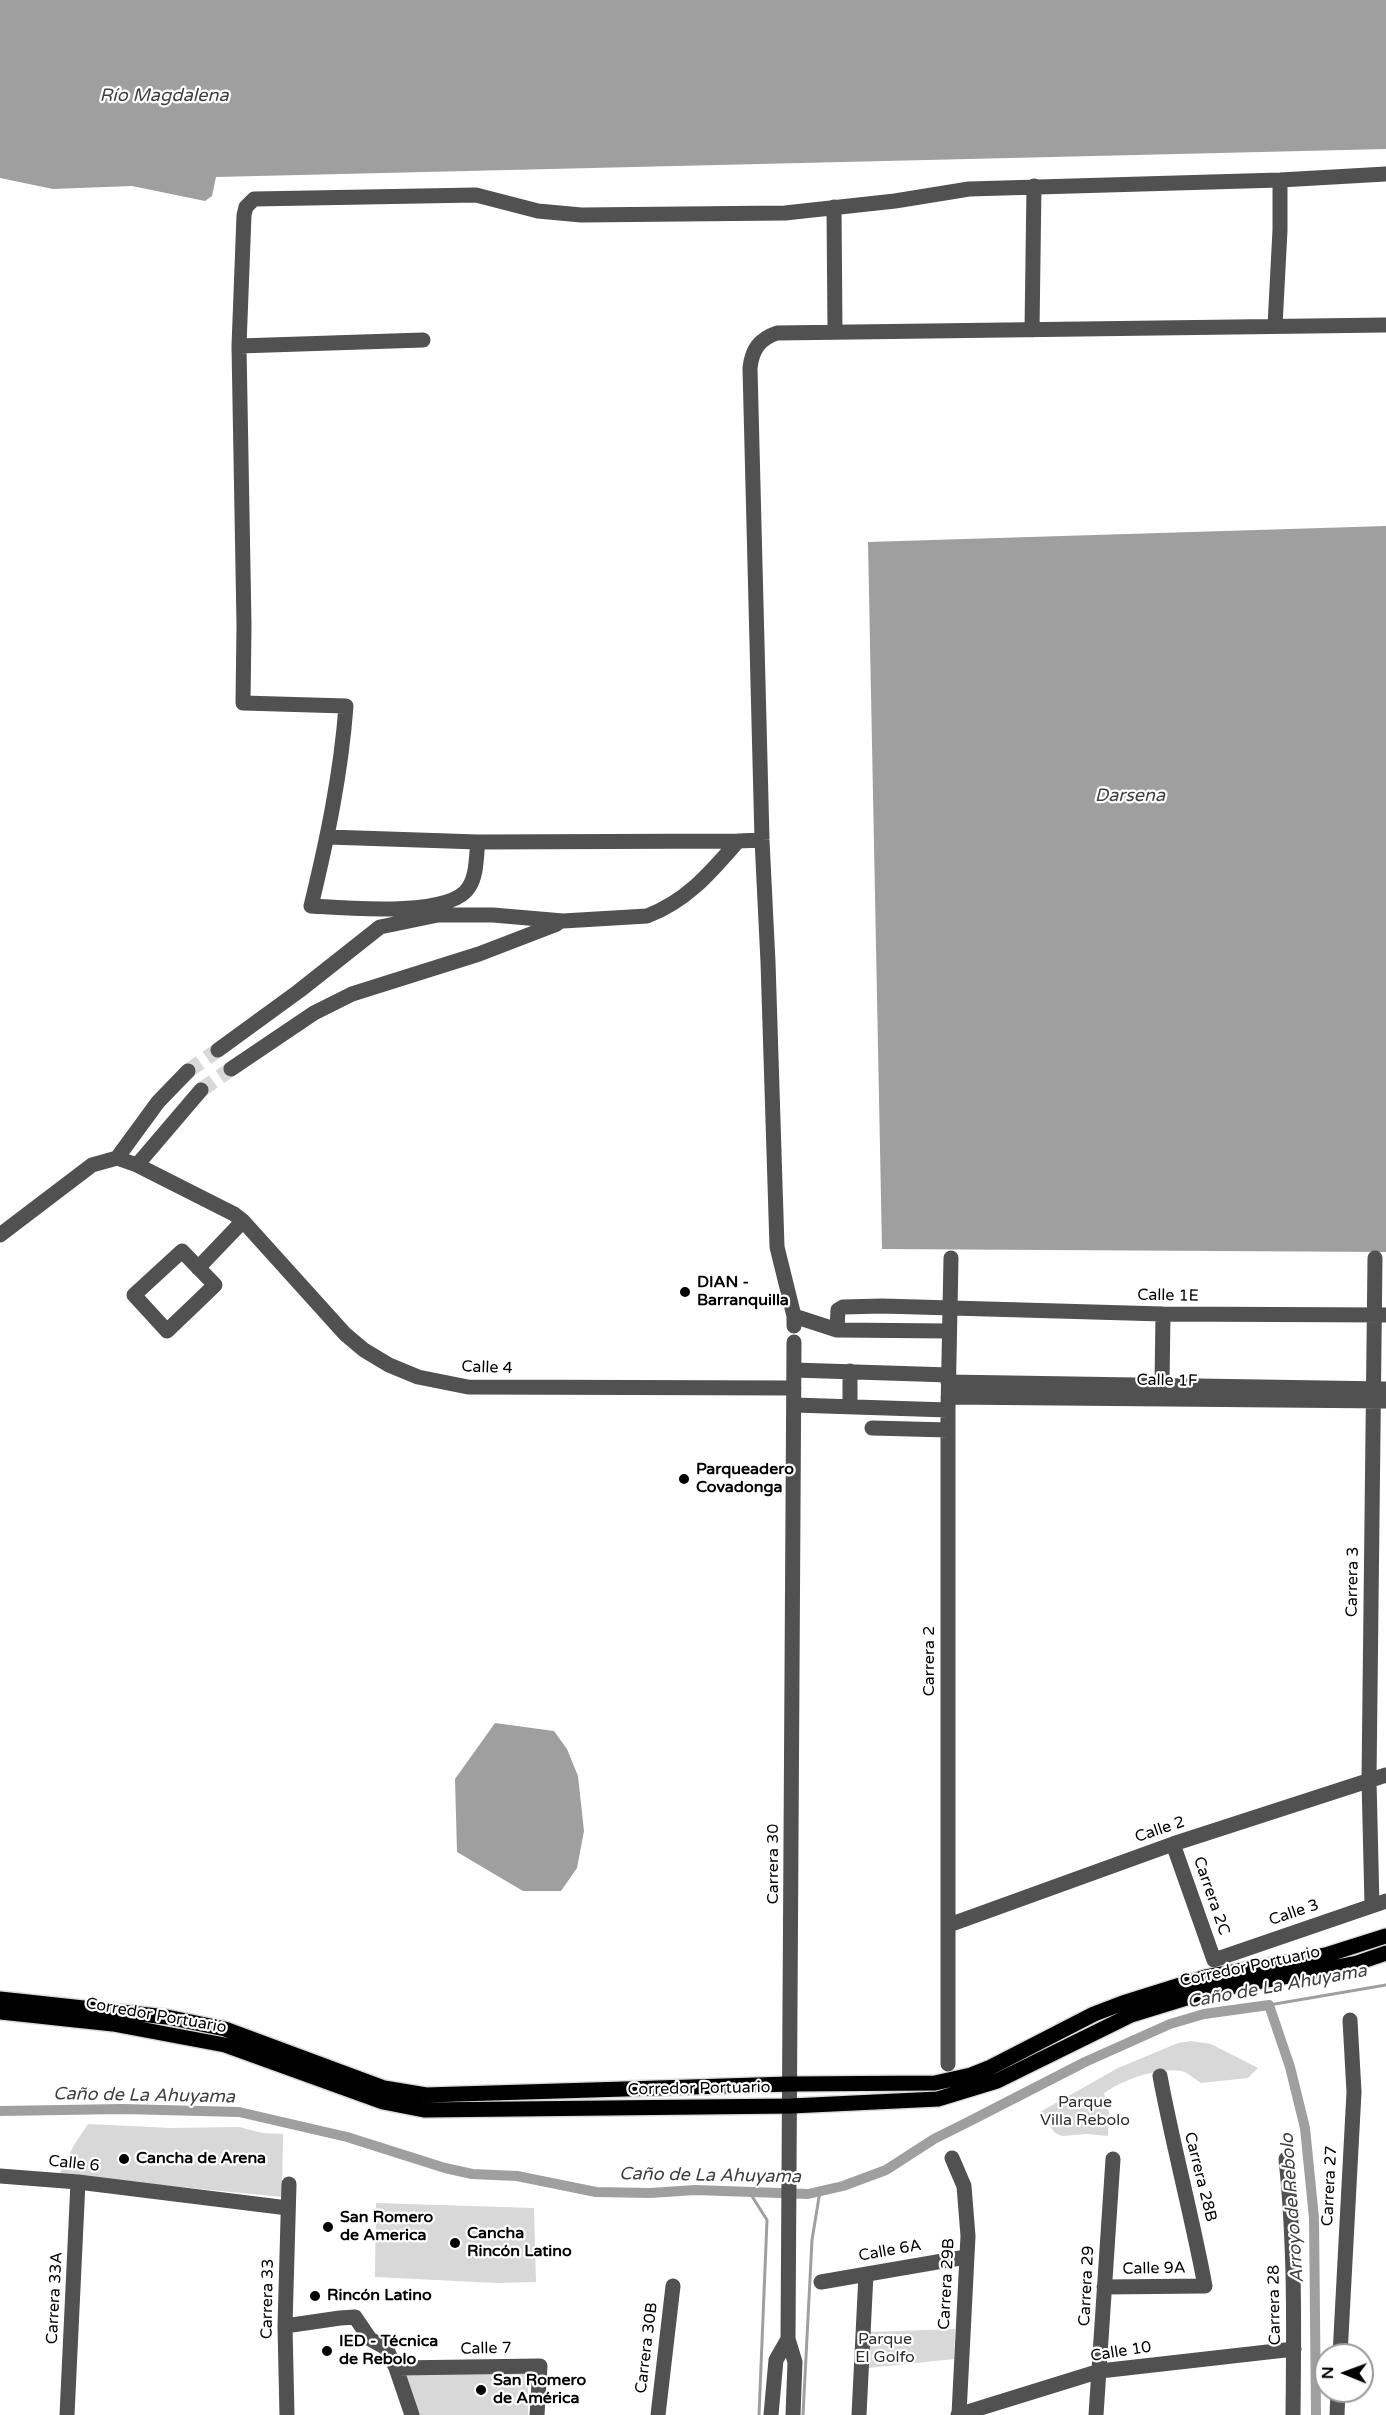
<!DOCTYPE html>
<html>
<head>
<meta charset="utf-8">
<style>
  body { margin:0 }
  #map { position:relative; width:1386px; height:2415px; overflow:hidden; background:#fff; font-family:"Varela Round",sans-serif }
  canvas { display:block }
  .north { position:absolute; left:1314px; top:2343px; width:60px; height:60px; box-sizing:border-box; background:#fff; border:2px solid #999; border-radius:50%; rotate:271deg; font-size:16px; font-weight:700; line-height:24px; text-align:center; color:#000 }
  .north::after { content:''; display:block; margin:auto; width:21px; height:27px; background:#000; clip-path:polygon(50% 0,100% 100%,50% 72%,0 100%) }
</style>
</head>
<body>
<div id="map">
<canvas width="1386" height="2415"></canvas>
<div class="north">N</div>
</div>
<script>
const ctx = document.querySelector('canvas').getContext('2d');
ctx.lineJoin = 'round';
function fillPath(path, color) { ctx.fillStyle = color; ctx.fill(path, 'evenodd'); }
function trace(path, color, width, dash) { ctx.strokeStyle = color; ctx.lineWidth = width; ctx.lineCap = dash ? 'butt' : 'round'; ctx.setLineDash(dash || []); ctx.stroke(path); }
function label(font, color, halo, rows, align = 'center') {
  ctx.font = font + ' "Varela Round",sans-serif'; ctx.lineWidth = 4.5; ctx.setLineDash([]); ctx.textBaseline = 'middle'; ctx.strokeStyle = halo; ctx.fillStyle = color; for (const [text, x, y, turn = 0] of rows) {
    ctx.save(); ctx.translate(x, y); ctx.rotate((+turn || 0) * Math.PI / 180); ctx.textAlign = isNaN(turn) ? turn : align; if (halo) ctx.strokeText(text, 0, 0); ctx.fillText(text, 0, 0); ctx.restore();
  }
}
fillPath(new Path2D(`
  M1191 2041 1211 2044 1258 2068 1248 2078 1201 2083C1195 2080 1187 2071 1181 2071 1155 2068 1125 2079 1104 2093L1109 2113 1108 2136 1087 2134 1062 2136 1055 2133 1040 2112 1118 2068 1178 2043Z
  M88 2124 171 2128 239 2127 263 2133 283 2134 282 2197 59 2175 74 2145Z
  M376 2203 534 2208 536 2282 497 2283 375 2277Z
  M955 2329 954 2359 868 2368V2332Z
  M405 2372H528V2415H419Z`), '#d8d8d8');
fillPath(new Path2D(`
  M0 0H1386V149L216 177 212 196 205 201 132 186 53 189 0 178Z
  M1386 526V1252L882 1249 868 542Z
  M495 1723 554 1731 567 1749 578 1776 584 1831 577 1868 561 1891H523L457 1852 455 1779Z`), '#9f9f9f');
trace(new Path2D(`
  M1269 2005 1386 1985
  M750 2193 767 2220 759 2415
  M803 2415 812 2240 820 2191`), '#9f9f9f', 3);
trace(new Path2D(`
  M0 2111 123 2109 239 2112 347 2137 445 2168 472 2174 517 2176 596 2192 650 2193 695 2190 808 2194 843 2186 886 2170 934 2139 970 2121 1085 2062 1170 2024 1204 2014 1269 2005 1290 2067 1305 2128 1314 2218 1316 2415`), '#9f9f9f', 10);
trace(new Path2D(`
  M188 1071 218 1050
  M201 1090 231 1069`), '#d9d9d9', 15, [15, 8]);
const major = new Path2D(`
  M0 1999 167 2017 225 2029 384 2088 426 2095 790 2084 935 2083 971 2075 991 2067 1094 2014 1123 2003 1206 1977 1326 1955 1386 1936
  M0 2012 113 2024 225 2045 383 2102 424 2110 791 2106 938 2099 997 2081 1131 2015 1209 1991 1327 1969 1357 1963 1386 1953`);
trace(major, '#dbdbdb', 18);
trace(new Path2D(`
  M834 207 835 332
  M1275 326 1280 230V180
  M1032 330 1034 186
  M423 340 239 346 244 625 243 703 346 706C341 774 327 840 311 906 344 908 451 918 469 887 477 875 476 856 478 842
  M239 346 244 215 246 207 254 199 476 195 538 211 581 215 785 213 895 201 969 189 1280 180 1386 174
  M328 837 478 842 738 841
  M218 1050 299 991 380 927 438 915H493L563 921 647 916C687 901 711 872 738 841L762 840
  M231 1069 314 1013 352 994 479 954 557 924
  M117 1158 158 1102 188 1071
  M137 1165 201 1090
  M0 1235 92 1165 117 1158 137 1165 234 1214 243 1221 345 1334 364 1350 389 1365 418 1377 468 1387 794 1388
  M182 1251 215 1285 167 1331 134 1295Z
  M198 1268 243 1221
  M794 1316 837 1330 949 1331
  M794 1326V1316L777 1247 768 962 762 840 750 368C752 350 759 339 777 333L1386 325
  M837 1330 838 1310 843 1307 882 1306 1163 1314 1386 1315
  M794 1370 949 1375
  M948 1382 1386 1389
  M1162 1384 1163 1314
  M948 1397 1386 1401
  M794 1405 948 1410
  M850 1406V1371
  M872 1428 948 1430
  M1173 1844 1214 1960 1386 1901
  M1372 1905 1369 1780 1375 1258
  M949 1925 1173 1844 1386 1775
  M948 2064V1410L951 1258
  M952 2158 964 2186 968 2236 959 2414
  M1286 2159C1295 2244 1294 2330 1293 2415
  M0 2176 78 2182 288 2208
  M821 2282 966 2257
  M1104 2287 1205 2286C1192 2216 1173 2146 1160 2076
  M285 2326 340 2318 355 2317 370 2339 386 2348 396 2368 412 2415
  M1340 2355 1354 2092 1350 2020
  M396 2368 540 2366 537 2415
  M67 2415 78 2182
  M287 2415 285 2326 289 2184
  M658 2415 673 2286
  M771 2415 776 2360 788 2339
  M793 2415 795 2362 788 2339 794 1342
  M859 2415 866 2274
  M958 2415 1100 2371 1294 2349
  M1096 2415 1113 2159
  M1337 2415 1338 2391`), '#515151', 15);
trace(major, '#000', 15);
for (const [x, y, r, color] of [
  [685,1292,6,"#000"],
  [684,1479,6,"#000"],
  [124,2159,6,"#000"],
  [328,2227,6,"#000"],
  [455,2243,6,"#000"],
  [315,2296,6,"#000"],
  [327,2351,6,"#000"],
  [481,2390,6,"#000"]
]) { const dot = new Path2D(); dot.arc(x, y, r, 0, 2 * Math.PI); ctx.fillStyle = color; ctx.fill(dot); trace(dot, '#fff', 2); }
label('bold 16px', '#000', '#fff', [
  ["DIAN -",697,1283],
  ["Barranquilla",697,1301],
  ["Parqueadero",696,1470],
  ["Covadonga",696,1488],
  ["Cancha de Arena",136,2159],
  ["San Romero",340,2218],
  ["de America",340,2236],
  ["Cancha",467,2234],
  ["Rincón Latino",467,2252],
  ["Rincón Latino",327,2296],
  ["IED - Técnica",339,2342],
  ["de Rebolo",339,2360],
  ["San Romero",493,2381],
  ["de América",493,2399]
], 'left');
label('16px', '#000', '#fff', [
  ["Calle 1E",1168,1296,1],
  ["Calle 4",487,1368,2],
  ["Calle 1F",1167,1381,1],
  ["Carrera 3",1353,1582,-89],
  ["Carrera 2",930,1661,-90],
  ["Calle 2",1160,1830,-19],
  ["Carrera 30",774,1864,-90],
  ["Carrera 2C",1211,1896,71],
  ["Calle 3",1294,1913,-19],
  ["Corredor Portuario",1250,1967,-12],
  ["Corredor Portuario",156,2016,10],
  ["Corredor Portuario",699,2089,-1],
  ["Calle 6",74,2164,6],
  ["Carrera 28B",1200,2177,76],
  ["Carrera 27",1330,2186,-87],
  ["Calle 6A",890,2251,-10],
  ["Calle 9A",1154,2269,-1],
  ["Carrera 29B",947,2284,-87],
  ["Carrera 29",1087,2286,-87],
  ["Carrera 33A",55,2298,-87],
  ["Carrera 33",268,2299,-89],
  ["Carrera 28",1275,2305,-91],
  ["Carrera 30B",647,2348,-83],
  ["Calle 7",486,2349,-1],
  ["Calle 10",1121,2352,-9]
]);
label('16px', '#2f2f2f', '#fff', [
  ["Parque",1085,2103],
  ["Villa Rebolo",1085,2121],
  ["Parque",885,2340],
  ["El Golfo",885,2358]
]);
label('italic 18px', '#404040', '#fff', [
  ["Río Magdalena",164,96],
  ["Darsena",1130,796],
  ["Caño de La Ahuyama",1277,1987,-10],
  ["Caño de La Ahuyama",144,2096,1],
  ["Caño de La Ahuyama",710,2176,1],
  ["Arroyo de Rebolo",1293,2208,-94]
]);
</script>
</body>
</html>
